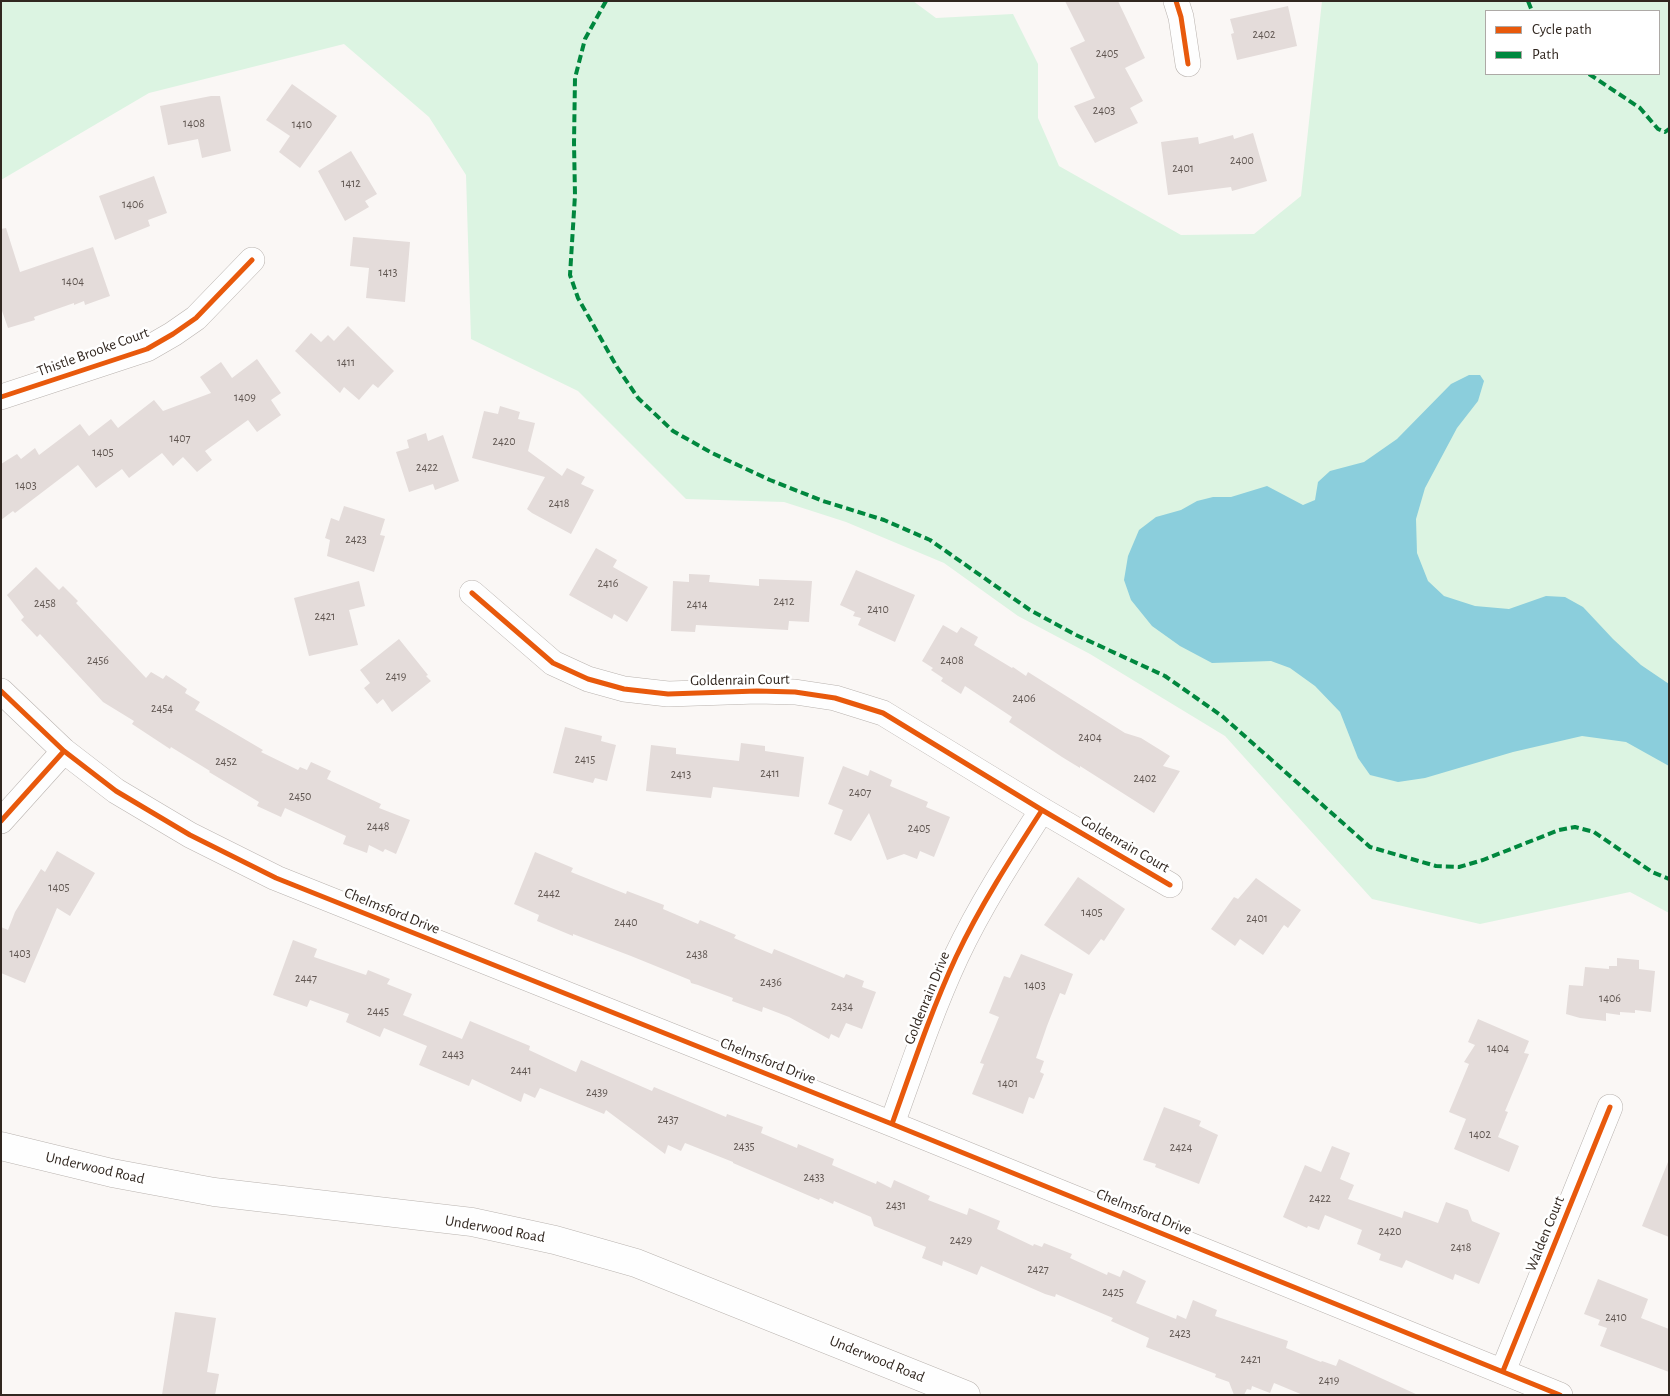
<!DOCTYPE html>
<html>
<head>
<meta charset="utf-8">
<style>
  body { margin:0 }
  #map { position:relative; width:1670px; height:1396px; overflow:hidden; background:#faf7f5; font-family:"Alegreya Sans",sans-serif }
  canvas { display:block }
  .frame { position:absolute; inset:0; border:2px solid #312720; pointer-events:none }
  .legend { position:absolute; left:1485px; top:10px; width:175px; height:65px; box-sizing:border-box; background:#fff; border:1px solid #ada9a6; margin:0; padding:6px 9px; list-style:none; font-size:15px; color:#312720 }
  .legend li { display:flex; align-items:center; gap:10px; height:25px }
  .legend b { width:25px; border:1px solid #ada9a6 }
</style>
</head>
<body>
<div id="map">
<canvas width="1670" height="1396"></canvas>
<div class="frame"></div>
<ul class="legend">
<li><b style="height:6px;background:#e8590c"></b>Cycle path</li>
<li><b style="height:6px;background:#00873e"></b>Path</li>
</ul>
</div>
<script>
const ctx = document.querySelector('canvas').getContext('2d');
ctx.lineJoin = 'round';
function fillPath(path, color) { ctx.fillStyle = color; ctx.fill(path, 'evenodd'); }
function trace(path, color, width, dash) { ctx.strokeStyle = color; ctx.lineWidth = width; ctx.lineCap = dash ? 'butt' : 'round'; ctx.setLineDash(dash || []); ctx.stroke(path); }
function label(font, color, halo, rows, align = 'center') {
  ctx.font = font + ' "Alegreya Sans",sans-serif'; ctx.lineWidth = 5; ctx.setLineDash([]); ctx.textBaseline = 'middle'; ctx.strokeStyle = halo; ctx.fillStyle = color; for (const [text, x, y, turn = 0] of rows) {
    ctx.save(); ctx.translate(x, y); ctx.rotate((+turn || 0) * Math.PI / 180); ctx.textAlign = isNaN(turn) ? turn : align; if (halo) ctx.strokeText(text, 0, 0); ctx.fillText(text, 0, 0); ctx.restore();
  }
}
fillPath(new Path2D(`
  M1 1H913L936 18 1013 14 1038 64V118L1059 166 1181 235 1254 234 1301 196 1322 1H1669V913L1630 892 1480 924 1372 899 1225 736 1090 654 1018 616 944 563 846 522 784 502 686 499 578 391 471 339 466 175 429 117 344 44 149 93 1 180ZM1486 11H1659V74H1486Z`), '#dcf4e2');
fillPath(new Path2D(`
  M1469 375H1480L1484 381 1478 401 1457 428 1425 488 1416 519 1417 553 1428 581 1444 596 1475 606 1509 609 1546 596 1565 597 1583 607 1613 639 1641 665 1669 684V766L1626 742 1582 736 1513 752 1425 778 1398 782 1370 775 1358 758 1340 712 1315 686 1290 668 1271 661 1212 663 1180 646 1152 626 1131 600 1124 580 1128 556 1139 530 1156 517 1181 510 1197 501 1213 497H1231L1267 486 1303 505 1315 500 1318 482 1330 471 1364 462 1397 439 1451 384Z`), '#8bcedc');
fillPath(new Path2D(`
  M1065 1H1118L1145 58 1125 68 1143 101 1130 108 1138 123 1095 143 1074 106 1095 98 1070 48 1085 41Z
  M1288 6 1297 46 1237 60 1231 34 1234 33 1230 19Z
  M292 84 337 116 300 168 279 152 290 136 266 120Z
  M211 96H220L231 151 202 158 198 139 168 145 160 106Z
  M1253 133 1267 181 1232 191 1231 187 1168 195 1161 142 1198 137 1199 144 1233 135 1234 139Z
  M351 151 377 194 365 201 369 207 345 221 318 171Z
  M154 176 167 213 148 220 150 226 115 240 99 196Z
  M6 228 20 272 93 247 110 296 85 305 84 301 74 305V303L34 317 35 320 8 328 1 308V229Z
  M353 237 410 242 405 302 366 298 369 268 350 266Z
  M348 326 394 371 378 388 373 384 359 400 344 387 340 393 295 351 311 333 321 342 328 335 334 341Z
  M257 359 281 393 271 400 281 415 257 432 248 420 205 451 212 460 197 472 183 457 173 466 162 453 129 478 122 469 96 488 78 465 15 513 13 511 1 520V464L17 454 21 459 35 448 39 455 80 424 89 436 111 419 118 428 154 400 163 411 211 393 200 377 221 362 232 378Z
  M500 406 520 412 518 419 535 423 528 451 562 476 567 468 585 477 581 484 594 490 571 534 532 513 527 509 545 477 472 458 484 411 498 414Z
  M426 433 428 441 443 435 459 481 435 490 433 484 409 492 396 452 409 448 407 440Z
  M344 506 385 519 380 535 385 536 374 572 327 556 330 540 325 538 331 518 339 521Z
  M596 548 617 560 613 567 648 587 627 622 614 614 612 619 569 595Z
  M36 567 59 590 63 586 78 601 76 603 146 678 151 672 163 679 166 675 187 689 185 693 200 702 195 710 263 750 261 752 298 770 300 767 307 770 311 762 331 771 327 779 381 804 379 808 410 820 396 854 385 849 383 852 369 845 367 853 343 844 346 836 285 808 281 817 257 806 259 802 209 772 210 771 171 747 170 749 132 724 134 721 103 702 40 634 37 637 21 620 24 617 7 595Z
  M856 570 915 595 895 642 858 625 861 618 853 616 855 612 840 605Z
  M689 574 710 575 709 582 759 586V579L812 581 809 622 789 621 788 630 696 625 695 632 671 631 673 581 689 582Z
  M359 581 365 606 349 610 358 645 309 656 294 598Z
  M943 625 957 633 961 627 978 637 974 645 1012 668 1013 667 1026 676 1028 672 1125 733 1141 738 1170 756 1163 766 1180 771 1154 813 1080 766V768L1062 757 1009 722 1012 717 965 686 961 694 941 681 943 678 931 670 933 668 922 661Z
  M399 639 428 675 426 676 431 681 392 712 383 699 377 704 364 688 370 683 360 670Z
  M565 727 602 736 601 741 616 745 607 781 595 778 593 783 553 773Z
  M741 743 765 746V751L804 757 799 797 713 787 711 798 646 791 651 745 676 748V754L739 761Z
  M843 766 868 776 870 770 892 780 890 786 928 802 926 807 950 817 934 857 920 851 917 859 904 854 887 860 869 813 851 841 834 834 843 810 828 804Z
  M57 851 95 873 70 916 57 908 25 983 1 973V927L8 930 15 912 41 869 45 872Z
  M535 852 573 868 571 872 626 894 627 891 664 905 663 909 698 924 700 920 736 935 734 938 772 954 774 949 844 978 846 974 864 981 862 987 876 992 862 1029 846 1023 839 1038 831 1034 829 1039 789 1017 763 1007 762 1012 732 1001 733 998 698 985 691 983 690 980 631 956 573 934V936L537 921 539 915 514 904Z
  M1078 877 1125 909 1104 941 1101 939 1089 955 1044 925Z
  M1256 878 1301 910 1288 928 1284 925 1263 955 1240 939 1235 946 1211 929 1234 897 1238 899Z
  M293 940 317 949 314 957 366 975 368 970 390 979 387 984 412 994 403 1015 462 1039 470 1021 530 1046 529 1050 576 1072 581 1060 652 1091 654 1087 726 1117 727 1114 763 1127 761 1133 797 1148 798 1144 834 1159 832 1165 876 1184 877 1181 891 1188 894 1180 930 1196 928 1200 967 1215 969 1208 1000 1221 997 1229 1033 1246 1034 1244 1042 1247 1044 1243 1072 1254 1070 1258 1107 1275 1108 1272 1120 1277 1123 1270 1146 1281 1136 1303 1176 1319 1177 1315 1186 1319 1193 1300 1217 1310 1215 1316 1288 1341 1286 1348 1321 1362 1322 1361 1336 1366 1339 1359 1418 1395H1303L1274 1383 1270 1393 1252 1386 1251 1390 1247 1389 1244 1395H1234L1229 1382 1215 1377 1216 1374 1146 1347 1149 1338 1111 1321 1113 1318 1056 1294 1055 1297 1045 1294 981 1266 977 1275 943 1261 942 1266 922 1258 926 1247 874 1226 871 1217 834 1201 833 1204 820 1198 819 1200 733 1163V1162L685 1143 681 1151 668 1145 665 1154 606 1110 604 1114 540 1088 535 1098 524 1093 521 1102 472 1079 469 1086 419 1065 427 1046 384 1028 380 1037 346 1022 349 1014 310 1000 307 1007 273 995Z
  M1021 954 1073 974 1065 995 1060 993 1047 1026 1036 1058 1044 1061 1040 1072 1044 1074 1034 1099 1029 1097 1023 1114 972 1094 984 1064 980 1063 999 1017 989 1013 1004 976 1010 978Z
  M1617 958 1639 960V969L1655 971 1651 1012 1635 1010V1013L1620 1012V1015L1606 1013V1021L1580 1018 1566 1014 1569 985 1583 986 1585 967 1609 969V966H1617Z
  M1478 1019 1529 1041 1524 1053 1529 1054 1505 1111 1508 1112 1498 1137 1519 1146 1509 1172 1454 1149 1466 1119 1449 1112 1469 1064 1464 1062 1475 1045 1468 1042Z
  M1164 1107 1201 1121 1199 1126 1218 1135 1199 1184 1155 1167 1156 1164 1143 1160Z
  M1332 1146 1350 1153 1340 1179 1354 1185 1348 1199 1402 1218 1404 1211 1438 1223 1446 1202 1468 1210 1472 1221 1500 1233 1479 1284 1455 1274 1453 1280 1406 1260 1402 1268 1379 1260 1381 1254 1357 1244 1362 1230 1325 1215 1319 1230 1308 1226 1307 1228 1283 1217 1305 1165 1321 1172Z
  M1668 1162H1669V1237L1642 1226Z
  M1598 1279 1648 1299 1641 1318 1669 1329V1372L1600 1346 1607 1328 1598 1325 1600 1320 1584 1314Z
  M175 1312 216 1318 207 1372 219 1374 215 1395H162Z`), '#e4dcda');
const minor = new Path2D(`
  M1176 1 1181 17 1188 64
  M1 397 147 349 173 334 196 318 252 260
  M472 593 553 663 588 679 624 689 668 694 757 691 795 692 835 698 883 713 1042 810 1170 885
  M1 691 64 751 116 791 190 835 276 878 892 1124 1560 1395
  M1 821 64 751
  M892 1124C912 1068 931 1011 956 957 980 906 1011 858 1042 810
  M1503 1371 1610 1107`);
const tertiary = new Path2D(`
  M1 1146 112 1173 214 1192 472 1222 555 1240 636 1263 966 1395`);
trace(minor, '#b9b3af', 26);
trace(tertiary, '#b9b3af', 29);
trace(minor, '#fefefe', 25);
trace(tertiary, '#fefefe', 28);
trace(new Path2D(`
  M606 1 585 39 575 78 574 143 575 195 570 275 578 298 617 367 638 398 673 431 712 453 770 480 823 501 884 520 930 540 1030 610 1076 635 1165 676 1222 716 1370 847 1436 866 1459 867 1483 860 1559 830 1575 827 1594 832 1652 872 1669 879
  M1528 1 1532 11
  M1589 74 1640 108 1658 129 1665 132 1669 129`), '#00873e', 4, [8, 4]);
trace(new Path2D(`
  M1176 1 1181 17 1188 64
  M1 397 147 349 173 334 196 318 252 260
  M472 593 553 663 588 679 624 689 668 694 757 691 795 692 835 698 883 713 1042 810 1170 885
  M1 691 64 751 116 791 190 835 276 878 892 1124 1560 1395
  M1 821 64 751
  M892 1124C912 1068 931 1011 956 957 980 906 1011 858 1042 810
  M1503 1371 1610 1107`), '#e8590c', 5);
label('12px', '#5f5550', null, [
  ["2402",1264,34],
  ["2405",1107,53],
  ["2403",1104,110],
  ["1408",194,123],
  ["1410",302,124],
  ["2400",1242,160],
  ["2401",1183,168],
  ["1412",351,183],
  ["1406",133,204],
  ["1413",388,272],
  ["1404",73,281],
  ["1411",346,362],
  ["1409",245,397],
  ["1407",180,438],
  ["2420",504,441],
  ["1405",103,452],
  ["2422",427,467],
  ["1403",26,485],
  ["2418",559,503],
  ["2423",356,539],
  ["2416",608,583],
  ["2412",784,601],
  ["2458",45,603],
  ["2414",697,604],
  ["2410",878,609],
  ["2421",325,616],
  ["2456",98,660],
  ["2408",952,660],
  ["2419",396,676],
  ["2406",1024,698],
  ["2454",162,708],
  ["2404",1090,737],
  ["2415",585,759],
  ["2452",226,761],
  ["2411",770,773],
  ["2413",681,774],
  ["2402",1145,778],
  ["2407",860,792],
  ["2450",300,796],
  ["2448",378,826],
  ["2405",919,828],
  ["1405",59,887],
  ["2442",549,893],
  ["1405",1092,912],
  ["2401",1257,918],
  ["2440",626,922],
  ["1403",20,953],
  ["2438",697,954],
  ["2447",306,978],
  ["2436",771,982],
  ["1403",1035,985],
  ["1406",1610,998],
  ["2434",842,1006],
  ["2445",378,1011],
  ["1404",1498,1048],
  ["2443",453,1054],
  ["2441",521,1070],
  ["1401",1008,1083],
  ["2439",597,1092],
  ["2437",668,1119],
  ["1402",1480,1134],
  ["2435",744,1146],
  ["2424",1181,1147],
  ["2433",814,1177],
  ["2422",1320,1198],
  ["2431",896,1205],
  ["2420",1390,1231],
  ["2429",961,1240],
  ["2418",1461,1247],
  ["2427",1038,1269],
  ["2425",1113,1292],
  ["2410",1616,1317],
  ["2423",1180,1333],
  ["2421",1251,1359],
  ["2419",1329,1380]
]);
label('15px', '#312720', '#fff', [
  ["Thistle Brooke Court",93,352,-20],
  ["Goldenrain Court",740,680,-1],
  ["Goldenrain Court",1125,844,30],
  ["Chelmsford Drive",392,911,22],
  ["Goldenrain Drive",927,998,-68],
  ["Chelmsford Drive",768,1061,22],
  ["Underwood Road",95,1168,13],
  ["Chelmsford Drive",1144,1212,22],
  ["Underwood Road",495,1229,10],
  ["Walden Court",1545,1234,-68],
  ["Underwood Road",877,1359,22]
]);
</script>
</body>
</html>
